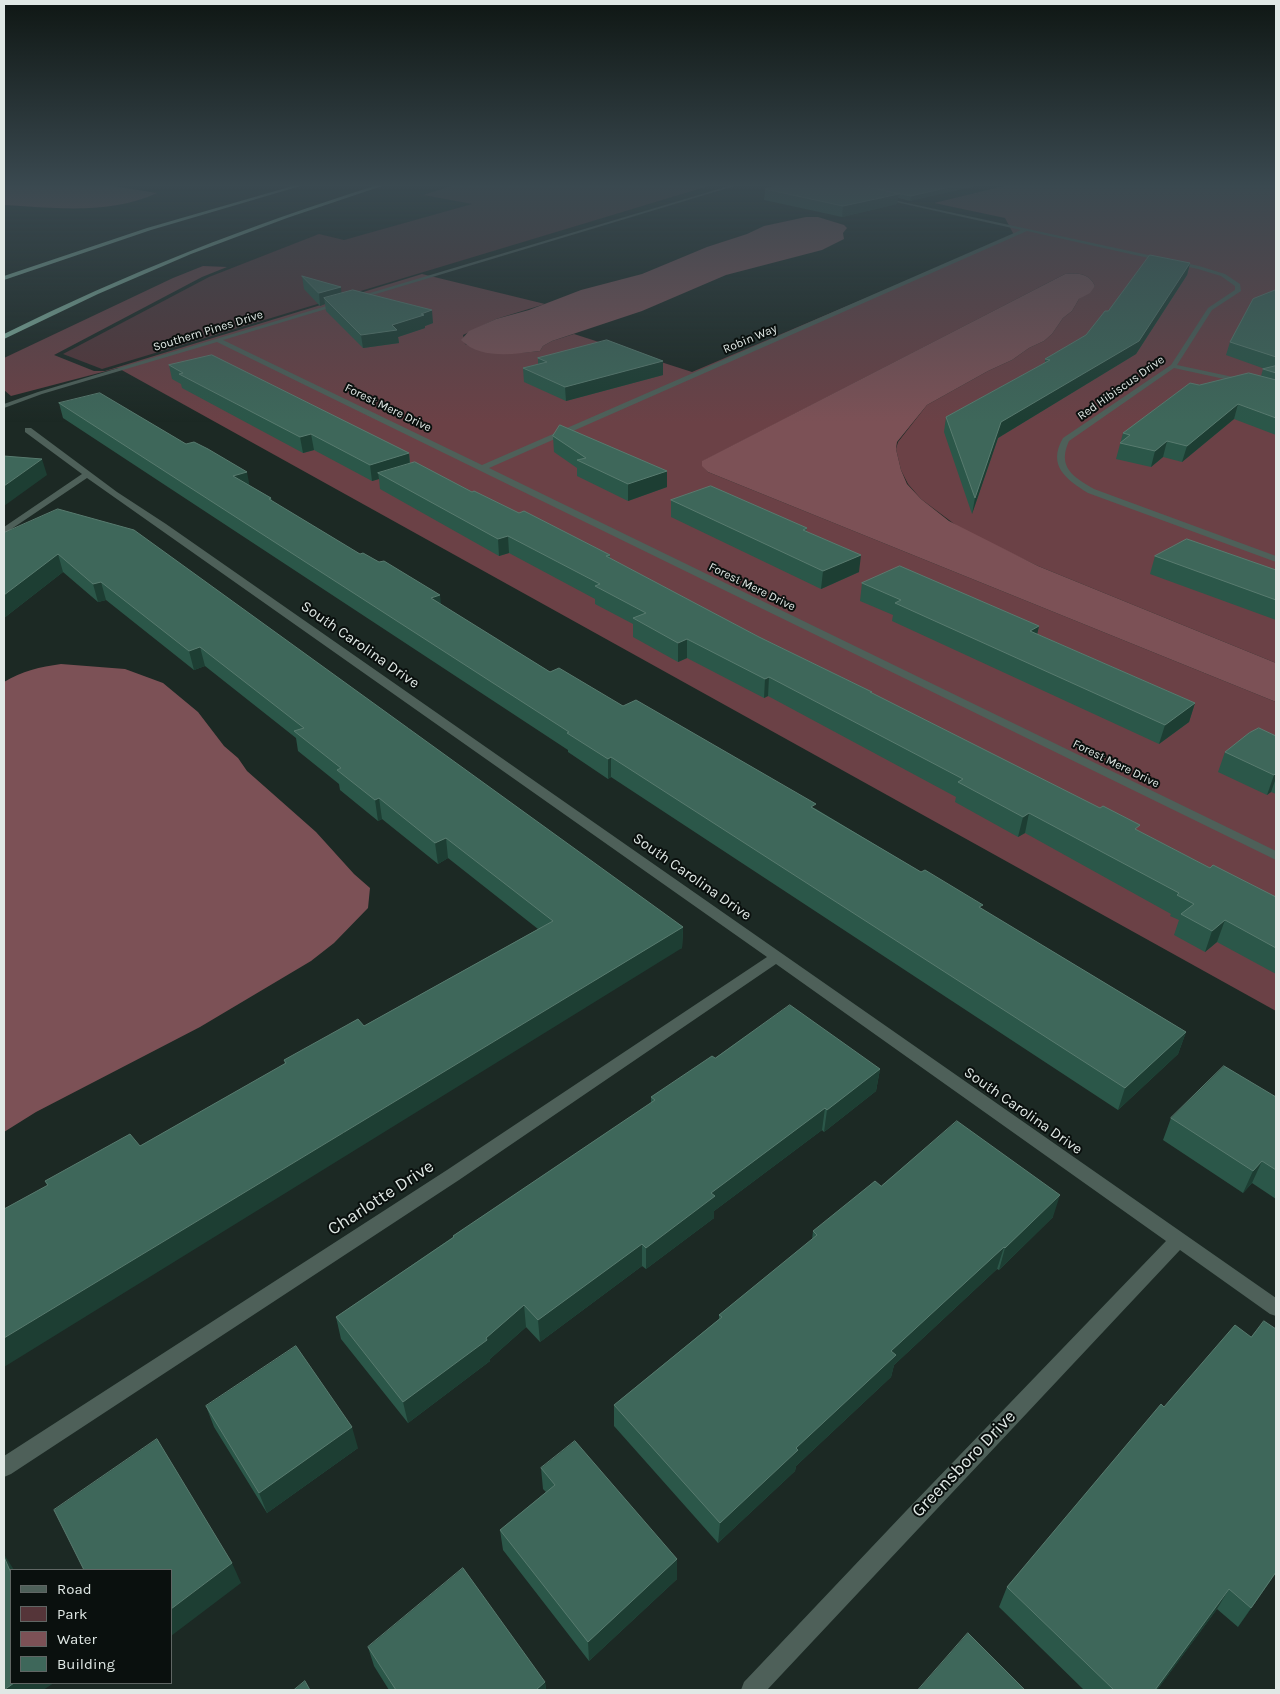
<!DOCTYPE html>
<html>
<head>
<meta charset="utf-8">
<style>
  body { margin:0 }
  #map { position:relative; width:1280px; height:1694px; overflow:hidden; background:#1c2924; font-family:Karla,sans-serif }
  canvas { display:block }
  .frame { position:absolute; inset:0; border:5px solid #e0e8e5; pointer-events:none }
  .legend { position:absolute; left:10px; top:1569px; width:162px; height:115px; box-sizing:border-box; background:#0a100e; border:1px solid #606664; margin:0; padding:6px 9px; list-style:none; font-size:15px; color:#e0e8e5 }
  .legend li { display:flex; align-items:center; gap:10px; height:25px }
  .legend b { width:25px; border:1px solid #606664 }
</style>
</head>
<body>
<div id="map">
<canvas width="1280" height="1694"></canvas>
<div class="frame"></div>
<ul class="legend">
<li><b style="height:6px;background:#4e6059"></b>Road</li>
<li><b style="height:14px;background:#553539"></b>Park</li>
<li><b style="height:14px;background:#7c5156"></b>Water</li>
<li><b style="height:14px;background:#3e675a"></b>Building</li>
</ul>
</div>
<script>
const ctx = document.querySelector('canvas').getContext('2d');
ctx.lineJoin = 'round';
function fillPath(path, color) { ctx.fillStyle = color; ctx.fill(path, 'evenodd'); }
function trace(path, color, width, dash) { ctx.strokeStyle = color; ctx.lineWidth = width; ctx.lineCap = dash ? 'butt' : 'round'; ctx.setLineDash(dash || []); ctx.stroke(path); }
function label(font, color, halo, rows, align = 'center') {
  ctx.font = font + ' Karla,sans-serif'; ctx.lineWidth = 4; ctx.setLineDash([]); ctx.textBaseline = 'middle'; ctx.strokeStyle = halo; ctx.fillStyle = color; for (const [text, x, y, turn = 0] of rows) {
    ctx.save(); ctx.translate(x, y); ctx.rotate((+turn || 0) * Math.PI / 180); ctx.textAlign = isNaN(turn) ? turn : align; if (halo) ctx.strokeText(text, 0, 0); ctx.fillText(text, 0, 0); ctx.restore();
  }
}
fillPath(new Path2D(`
  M454 185H712L102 369 63 354 209 277 319 234 344 240 472 204 423 195Z`), '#553539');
fillPath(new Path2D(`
  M1008 185H1276V663L1038 566 961 529 921 499 908 484 901 470 896 449 898 442 927 405 988 371 1012 360 1029 348 1044 341 1052 334 1063 318 1072 311 1079 299 1095 286C1089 273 1078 273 1065 274L703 461 702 465 708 472 1276 702V1011L118 368 11 396 4 390V358L173 278 203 266 227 267 202 277 54 355 94 371H105L422 274 545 304 496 319 463 335 465 344C496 356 508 354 540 351L543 346 552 341 574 334 692 372 1014 235 1005 218 934 203Z`), '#6b4146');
fillPath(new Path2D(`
  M4 185H106L157 193C110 215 54 208 4 205Z
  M806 217H818L844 225 847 228 843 233 844 239 822 250 726 275 642 311 552 341 543 346 540 351C514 354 481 360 461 340L469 331 496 319 529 310 581 290 642 274 707 247 747 234 764 226Z
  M1065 274C1078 273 1089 273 1095 286L1090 293 1079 299 1072 311 1063 318 1052 334 1044 341 1029 348 1012 360 988 371 927 405 897 442 896 449 901 470 907 484 921 499 949 521 1038 566 1276 663V702L708 472 702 466V461Z
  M61 664 125 669 163 683 198 712 224 746 238 758 247 771 316 832 354 874 370 888 368 908 334 943 311 961 200 1027 36 1112 4 1132V682C22 671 40 667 61 664Z`), '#7c5156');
fillPath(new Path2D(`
  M732 185H738L223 340 482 465 1021 230 882 199 880 197 1199 266 1225 274 1240 284 1241 291 1212 310 1177 365 1233 377 1276 391V395L1229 380 1174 368 1069 441C1057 467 1073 477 1094 489L1276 556V562L1088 493C1066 479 1047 466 1063 438L1171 365 1208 308 1235 290V286L1221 276 1198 269 1027 231 489 468 1276 851V860L217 342 42 394 4 408V404L38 392Z
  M25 428H31L117 492 166 524 1276 1298V1316L1270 1314 1180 1250 767 1690H741L744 1682 906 1511 1166 1241 776 964 459 1180 11 1474 4 1477V1456L447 1170 767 957 87 478 4 534V527L82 474 25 432Z`), '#4e6059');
fillPath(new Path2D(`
  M296 185H304L151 230 4 280V276L147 228Z
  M378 185H385L287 218 191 254 98 294 4 339V334C125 274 249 225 378 185Z`), '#82b29f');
fillPath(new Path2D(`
  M783 185H980L910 201 898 198 897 204 842 217 764 200 765 189Z
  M1190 263 1187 275 1136 354 998 438 972 514 944 432 946 417 1045 363V359L1086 335 1108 311Z
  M302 276 342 293 433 323 425 326V328L398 337 399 343 363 348 326 311 325 304 320 306 304 289Z
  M1276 290V435L1234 419 1182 462 1163 457 1151 467 1116 459 1123 433 1199 385 1261 376 1263 369H1265L1226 355 1230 342Z
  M538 358 663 375 566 401 524 382 523 368 538 364Z
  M169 365 409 453 410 463 610 555V559L759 637 872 692 871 693 1210 868 1276 897V974L1217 942 1205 952 1174 935 1179 920 1170 916 1171 914 1025 833 1018 837 955 802 956 797 768 696 764 698 687 658 678 662 633 637V624L595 604V599L509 553 499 556 380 489 379 479 372 481 314 450 303 453 182 388 181 384 172 379Z
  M59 403 186 444 249 485 271 498 272 501 550 672 623 706 816 809 1186 1032 1178 1054 1118 1110 611 777 608 779 568 752V750L63 418Z
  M553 436 667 471V487L628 501 577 476V468L554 452Z
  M671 500 807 528 806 531 859 572 821 589 671 517Z
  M58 509 683 927 682 948 47 1185 45 1181 140 1146 285 1064 284 1060 364 1026 538 929 448 858 438 864 382 819 378 821 340 790 339 784 298 751 296 738 205 666 194 670 106 600 98 602 63 572 4 618Z
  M1155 556 1276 570V620L1150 574Z
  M862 583 1039 626 1037 634 1195 703 1189 722 1159 744 892 621 893 615 860 601Z
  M1276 736V794L1271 792 1267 795 1218 772 1225 752Z
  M715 1058 880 1069 876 1091 824 1132 822 1130 714 1211V1218L646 1269 642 1266 540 1342 526 1327 490 1359V1361L408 1423 341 1339 336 1317 453 1237V1236L651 1103V1097Z
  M1276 1097V1199L1252 1183 1243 1193 1163 1140 1171 1118Z
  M881 1186 1053 1217 999 1270 997 1269 894 1365 891 1377 796 1466 795 1471 718 1543 614 1426V1405L719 1319V1315L812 1240 813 1231Z
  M1276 1329V1573L1238 1627 1217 1609 1157 1690H1084L999 1607 1007 1587 1164 1407 1251 1337Z
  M206 1406 358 1448 267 1513 214 1427Z
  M541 1468 677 1559V1579L589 1661 503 1550 500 1530 546 1492 543 1489Z
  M368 1647 545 1682 546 1690H389L374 1666Z`), '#2b5749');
fillPath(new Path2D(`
  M856 185H880L856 189Z
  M958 185H980L910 201 911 196Z
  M899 194 897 204 842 217 843 206Z
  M1190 263 1187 275 1136 354 998 438 972 514 975 498 1001 422Z
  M341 287 342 299 324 298 325 304 320 306 319 293Z
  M432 310 433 323 425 326V328L398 337 399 343 363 348 361 335Z
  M663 361V375L566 401 565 387Z
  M1238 404 1234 419 1182 462 1187 446Z
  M311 434 314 450 303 453 300 437Z
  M1167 441 1163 457 1151 467 1155 451Z
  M409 453 410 469 378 473 379 479 372 481 370 465Z
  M42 459 47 475 4 506V486Z
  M667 471V487L628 501V484Z
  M247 472 250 488 233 476Z
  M508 536 509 553 499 556 498 539Z
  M58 554 63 572 4 618V595Z
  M861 555 859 572 821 589 823 571Z
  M101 582 106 600 98 602 93 584Z
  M440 595 442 613 431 598Z
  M1039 626 1035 644 1030 631Z
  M687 639V658L678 662V643Z
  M200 647 205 666 194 670 189 651Z
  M769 677 768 696 764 698 765 679Z
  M1195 703 1189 722 1159 744 1165 725Z
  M611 757V777L608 779V759Z
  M1276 773V778L1271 792 1267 795 1274 775Z
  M379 798 382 819 378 821 375 800Z
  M1029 813 1025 833 1018 837 1023 817Z
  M446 838 448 858 438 864 435 843Z
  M1225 920 1217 942 1205 952 1212 931Z
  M683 927 682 948 4 1367V1338Z
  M1186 1032 1178 1054 1118 1110 1125 1088Z
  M880 1069 876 1091 824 1132 827 1110Z
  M825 1108 822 1130 714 1211V1218L646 1269V1248L711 1193Z
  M1262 1161 1252 1183 1243 1193 1253 1171Z
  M1060 1195 1053 1217 999 1270 1005 1248Z
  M642 1244V1266L540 1342 538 1320Z
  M1004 1247 997 1269 894 1365 891 1377 796 1466 795 1471 718 1543 720 1523 796 1448 891 1351Z
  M524 1305 526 1327 490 1359V1361L408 1423 403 1402 486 1338Z
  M352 1427 358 1448 267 1513 259 1493Z
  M4 1554 14 1570H11V1573L4 1557Z
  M677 1559V1579L589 1661 588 1642Z
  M232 1563 241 1583 171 1636V1609Z
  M1276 1572V1573L1238 1627 1251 1608Z
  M1229 1589 1217 1609 1157 1690H1155Z
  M545 1682 546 1690H536Z
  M14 1683H54L43 1690H4Z`), '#1d3e33');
const building = new Path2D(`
  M783 185H860L899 194 843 206 765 189Z
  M876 185H958L911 196 868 187Z
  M1150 255 1190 263 1139 341 1001 422 975 498 946 417 1050 360 1045 359 1086 335 1105 311H1108Z
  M302 276 341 287 319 293Z
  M353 290 432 310 421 314 424 315 392 325 397 330 361 335 324 298Z
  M1276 290V357L1230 342 1253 299Z
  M607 340 663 361 565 387 523 368 547 362 538 358Z
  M212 355 409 453 370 465 311 434 300 437 179 374 183 373 169 365Z
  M1276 366V373L1263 369Z
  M1249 373 1276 380V418L1238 404 1187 446 1167 441 1155 451 1120 443 1130 435 1123 433 1190 383 1199 385Z
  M100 393 186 444 194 442 208 449 247 472 233 476 271 498 269 499 360 554 363 553 379 562 384 561 440 595 431 598 550 672 559 668 623 706 636 700 816 804 811 807 921 872 925 870 983 905 979 907 1186 1032 1125 1088 611 757 608 759 567 733 569 732 59 403Z
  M560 425 667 471 628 484 577 460 586 458 553 436Z
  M4 456 42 459 4 486Z
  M415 462 472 492 474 491 519 513 524 511 610 555 606 556 759 637 872 692H870L1100 808 1103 806 1140 825 1135 829 1210 868 1213 865 1276 897V948L1225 920 1212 931 1181 914 1194 904 1177 895 1179 893 1029 813 1023 817 958 782 963 779 769 677 765 679 687 639 678 643 633 618 646 613 595 586 600 584 508 536 498 539 378 473Z
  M711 486 807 528 803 530 861 555 823 571 671 500Z
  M58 509 134 530 683 927 4 1338V1209L48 1185 45 1181 130 1134 140 1146 286 1063 284 1060 358 1019 364 1026 553 921 446 838 435 843 379 798 375 800 337 770 341 768 294 731 304 728 200 647 189 651 101 582 93 584 58 554 4 595V533Z
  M1187 539 1276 570V600L1155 556Z
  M900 566 1039 626 1030 631 1195 703 1165 725 895 603 901 600 862 583Z
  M1259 728 1276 736V773L1274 775 1225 752 1249 733Z
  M790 1005 880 1069 827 1110 825 1108 711 1193 715 1196 646 1248 642 1244 538 1320 524 1305 486 1338 487 1340 403 1402 336 1317 454 1237 453 1236 655 1100 651 1097 712 1056 715 1058Z
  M1224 1066 1276 1097V1170L1262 1161 1253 1171 1171 1118Z
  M957 1121 1060 1195 1005 1248 1004 1247 891 1351 896 1355 796 1448 798 1450 720 1523 614 1405 722 1317 719 1315 817 1235 813 1231 875 1181 881 1186Z
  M1264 1321 1276 1329V1572L1251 1608 1229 1589 1155 1690H1114L1007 1587 1161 1404 1164 1407 1235 1325 1251 1337Z
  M296 1346 352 1427 259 1493 206 1406Z
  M157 1439 232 1563 171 1609V1570H84L54 1510Z
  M575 1441 677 1559 588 1642 500 1530 555 1485 541 1468Z
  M4 1557 11 1573V1683H14L4 1690Z
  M463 1568 545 1682 536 1690H396L368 1647Z
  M968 1633 1025 1690H918Z
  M305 1681 310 1690H294Z`);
fillPath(building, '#3e675a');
trace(building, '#587b6f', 1);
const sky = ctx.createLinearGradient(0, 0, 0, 422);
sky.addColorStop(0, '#0f1714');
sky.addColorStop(0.44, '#3a4950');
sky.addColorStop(1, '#3a495000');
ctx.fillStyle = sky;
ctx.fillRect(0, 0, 1280, 422);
label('12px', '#e0e8e5', '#0a100e', [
  ["Southern Pines Drive",208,331,-17],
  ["Robin Way",750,339,-23],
  ["Red Hibiscus Drive",1121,388,-35],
  ["Forest Mere Drive",388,408,26],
  ["Forest Mere Drive",752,587,26],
  ["Forest Mere Drive",1116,764,26]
]);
label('15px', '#e0e8e5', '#0a100e', [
  ["South Carolina Drive",360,645,35],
  ["South Carolina Drive",692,877,35],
  ["South Carolina Drive",1023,1111,35]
]);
label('18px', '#e0e8e5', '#0a100e', [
  ["Charlotte Drive",381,1198,-33],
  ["Greensboro Drive",964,1464,-46]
]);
</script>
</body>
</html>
